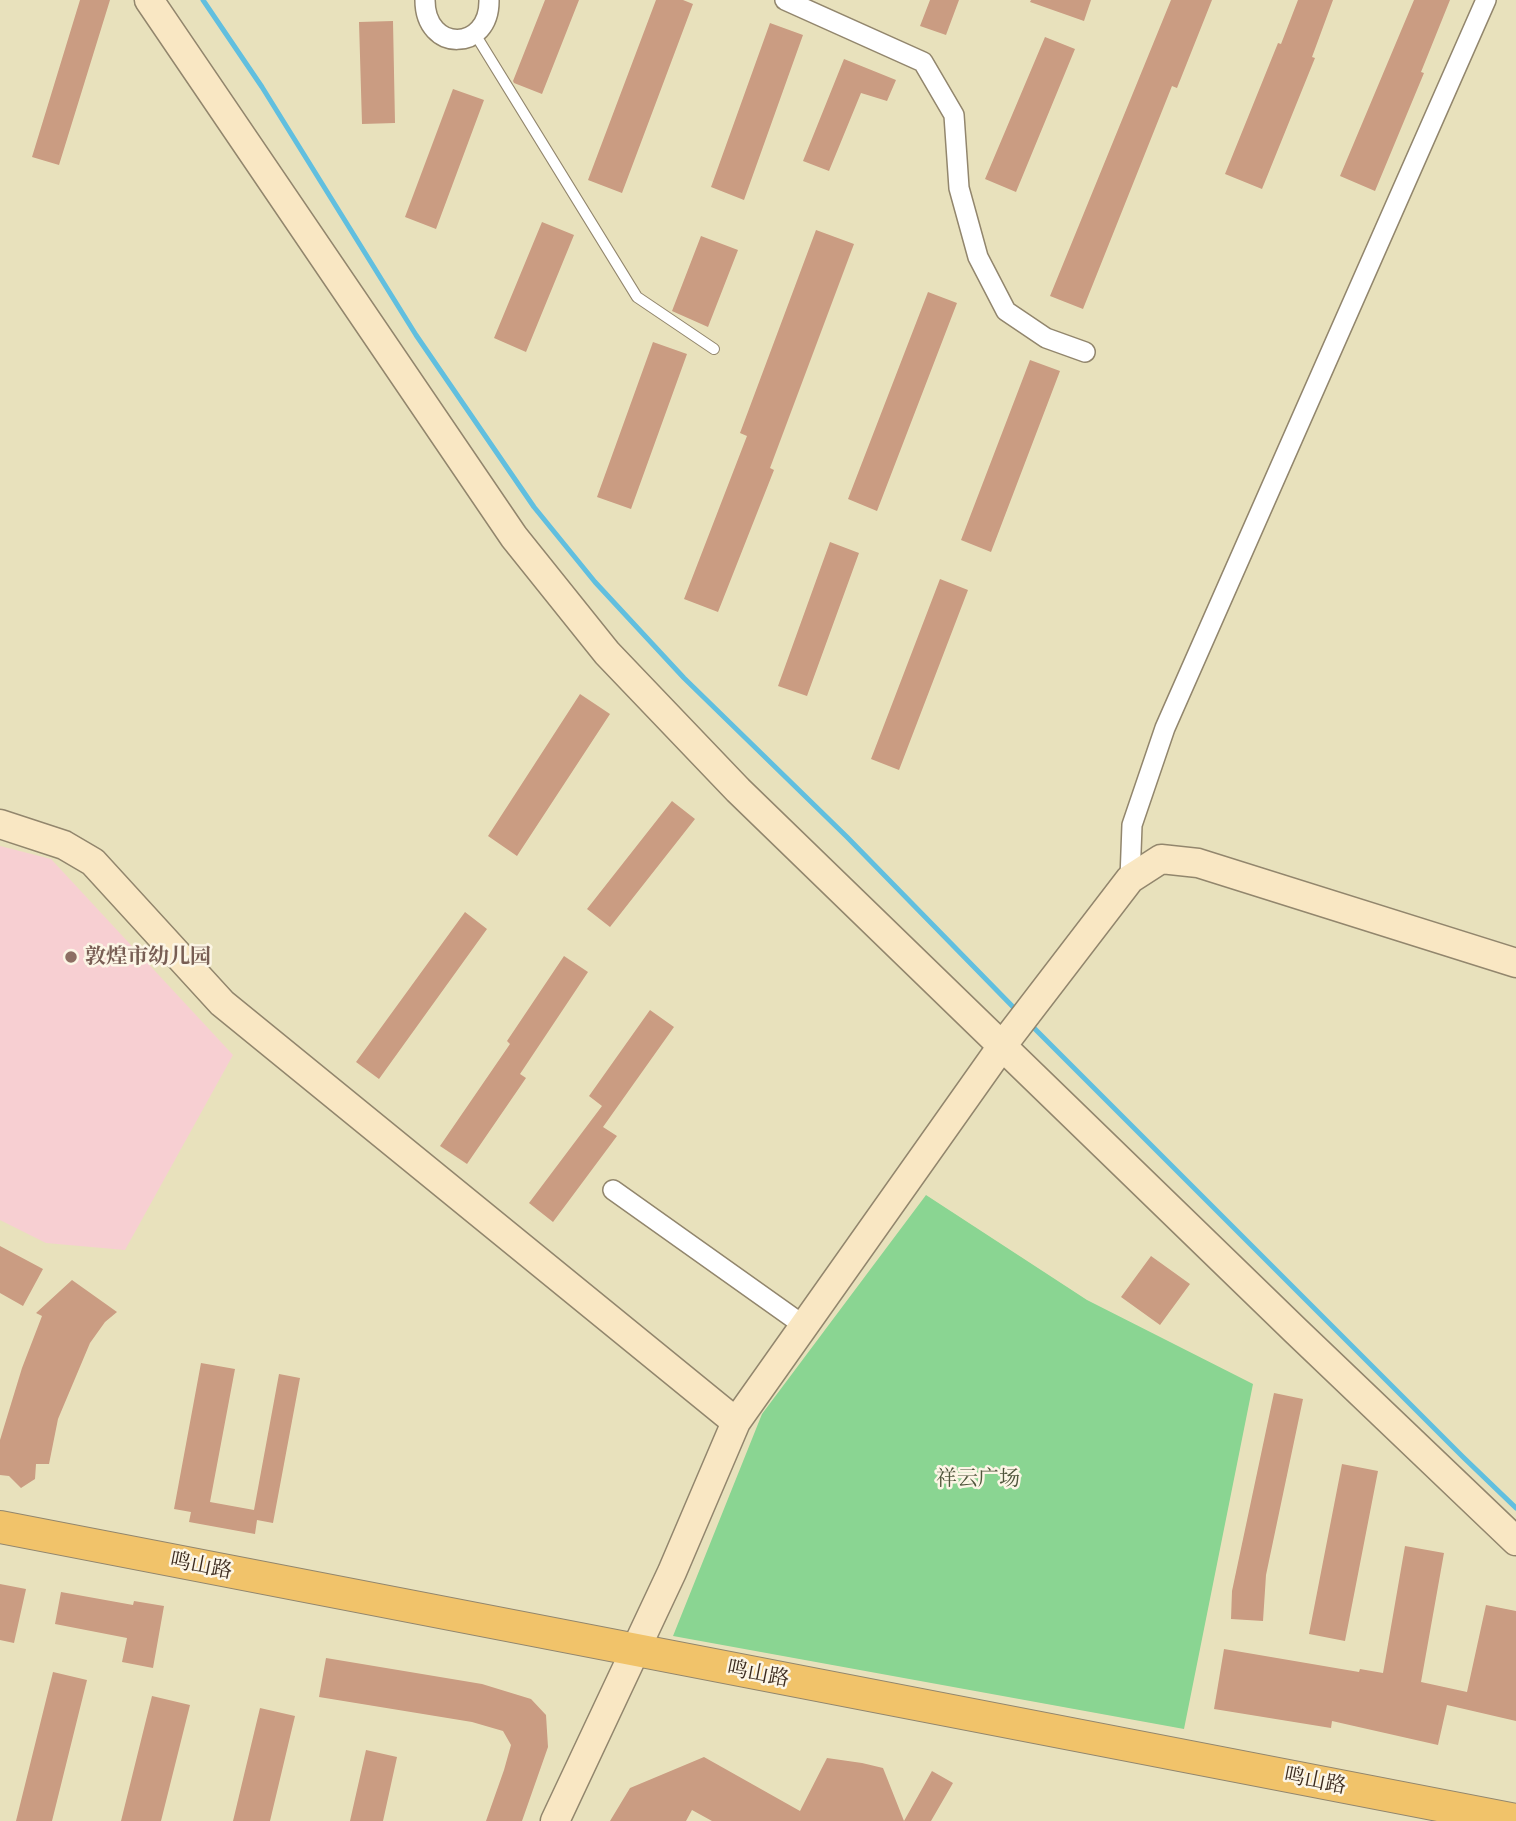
<!DOCTYPE html>
<html>
<head>
<meta charset="utf-8">
<style>
  body { margin:0 }
  canvas { display:block; background:#e8e1bc }
</style>
</head>
<body>
<canvas width="1516" height="1821"></canvas>
<script>
const ctx = document.querySelector('canvas').getContext('2d');
ctx.lineJoin = 'round';
function fillPath(path, color) { ctx.fillStyle = color; ctx.fill(path, 'evenodd'); }
function trace(path, color, width, dash) { ctx.strokeStyle = color; ctx.lineWidth = width; ctx.lineCap = dash ? 'butt' : 'round'; ctx.setLineDash(dash || []); ctx.stroke(path); }
function label(font, color, halo, rows, align = 'center') {
  ctx.font = font + ' "Libre Caslon Text","Noto Serif SC",serif'; ctx.lineWidth = 5; ctx.setLineDash([]); ctx.textBaseline = 'middle'; ctx.strokeStyle = halo; ctx.fillStyle = color; for (const [text, x, y, turn = 0] of rows) {
    ctx.save(); ctx.translate(x, y); ctx.rotate((+turn || 0) * Math.PI / 180); ctx.textAlign = isNaN(turn) ? turn : align; if (halo) ctx.strokeText(text, 0, 0); ctx.fillText(text, 0, 0); ctx.restore();
  }
}
fillPath(new Path2D(`
  M0 846 51 859 233 1055 125 1250 46 1243 0 1220Z`), '#f7cfd2');
fillPath(new Path2D(`
  M926 1195 1087 1300 1253 1384 1184 1729 673 1636 762 1414Z`), '#8ad592');
trace(new Path2D(`
  M203 0 262 87 416 335 534 507 595 582 684 678 847 837 1018 1012
  M1030 1024 1463 1457 1516 1508`), '#61bfdf', 5);
fillPath(new Path2D(`
  M80 0H110L59 165 32 157Z
  M545 0H579L542 94 514 83 513 81Z
  M656 0H683L693 4 622 193 588 180Z
  M930 0H959L946 35 920 26Z
  M1031 0H1091L1084 21 1030 2Z
  M1171 0H1212L1177 88 1172 86 1083 309 1050 296Z
  M1298 0H1333L1312 57 1315 58 1262 189 1225 174 1278 43 1281 44Z
  M1414 0H1450L1421 72 1424 73 1375 191 1340 176Z
  M393 21 395 123 362 124 359 22Z
  M770 23 803 35 744 200 711 187Z
  M1045 37 1075 49 1016 192 985 179Z
  M844 59 896 80 887 101 861 93 829 171 803 161Z
  M453 89 484 100 436 229 405 217Z
  M542 222 574 235 526 352 494 338Z
  M816 230 854 244 770 468 774 470 718 612 684 599 747 436 740 433Z
  M701 236 738 250 708 327 672 311Z
  M928 292 957 303 877 511 848 499Z
  M653 342 687 354 631 509 597 497Z
  M1030 360 1060 371 991 552 961 540Z
  M830 542 859 553 807 696 778 686Z
  M940 579 968 590 899 770 871 759Z
  M580 694 610 714 517 856 488 836Z
  M672 801 695 819 610 927 587 909Z
  M465 912 487 929 379 1079 356 1062Z
  M564 956 588 972 520 1074 526 1078 467 1164 440 1146 510 1044 507 1041Z
  M650 1010 674 1027 603 1127 617 1136 553 1222 529 1203 602 1106 589 1096Z
  M0 1246 43 1269 23 1306 0 1293Z
  M1151 1256 1190 1284 1160 1325 1121 1297Z
  M72 1280 117 1312 105 1322 90 1343 58 1419 49 1464H36L35 1479 21 1488 9 1476 0 1475V1440L22 1368 42 1316 36 1313Z
  M201 1363 235 1369 210 1502 254 1510 279 1374 300 1378 273 1523 257 1520 255 1534 189 1522 191 1512 174 1509Z
  M1274 1393 1303 1399 1266 1575 1263 1621 1231 1619 1232 1591Z
  M1342 1464 1378 1471 1345 1641 1309 1634Z
  M1405 1546 1444 1553 1421 1682 1467 1692 1486 1605 1516 1611V1721L1447 1705 1438 1745 1332 1721 1331 1728 1214 1709 1224 1649 1359 1672 1360 1669 1383 1673Z
  M0 1584 26 1589 14 1643 0 1640Z
  M61 1592 133 1605 134 1601 164 1606 153 1668 122 1662 127 1638 55 1624Z
  M326 1658 482 1684 531 1699 546 1715 548 1747 522 1821H486L504 1770 511 1745 503 1731 472 1722 319 1697Z
  M53 1672 87 1680 52 1821H16Z
  M152 1696 190 1705 161 1821H121Z
  M260 1708 295 1716 270 1821H233Z
  M366 1750 397 1757 383 1821H350Z
  M704 1757 800 1811 827 1758 862 1763 883 1768 904 1821H712L692 1810 686 1821H610L630 1788Z
  M932 1771 953 1783 931 1821H904Z`), '#ca9c82');
const lane = new Path2D(`
  M475 34 637 297 714 349`);
const street = new Path2D(`
  M425 0C425 53 490 52 489 0
  M785 0 923 62 954 115 959 188 978 257 1006 311 1046 338 1085 352
  M1130 879 1132 825 1165 728 1486 0
  M613 1190 803 1325`);
const secondary = new Path2D(`
  M149 0 514 537 607 653 738 790 1296 1331 1516 1541
  M0 824 64 845 93 862 222 1003 736 1422
  M555 1821 672 1572 736 1422 1002 1046 1130 879 1161 859 1198 863 1516 963`);
const primary = new Path2D(`
  M0 1527 1516 1820`);
trace(lane, '#92866d', 12);
trace(street, '#92866d', 22);
trace(secondary, '#92866d', 31);
trace(primary, '#92866d', 34);
trace(lane, '#fff', 10);
trace(street, '#fff', 19);
trace(secondary, '#f9e7c3', 28);
trace(primary, '#f1c36a', 32);
for (const [x, y, r, color] of [
  [71,957,7,"#8d6e63"]
]) { const dot = new Path2D(); dot.arc(x, y, r, 0, 2 * Math.PI); ctx.fillStyle = color; ctx.fill(dot); trace(dot, '#fcf5e5', 2.5); }
label('bold 21px', '#785e54', '#fcf5e5', [
  ["敦煌市幼儿园",85,957]
], 'left');
label('21px', '#4f553b', '#fcf5e5', [
  ["祥云广场",978,1479]
]);
label('21px', '#3b2a1e', '#fcf5e5', [
  ["鸣山路",201,1566,11],
  ["鸣山路",758,1674,11],
  ["鸣山路",1315,1781,11]
]);
</script>
</body>
</html>
